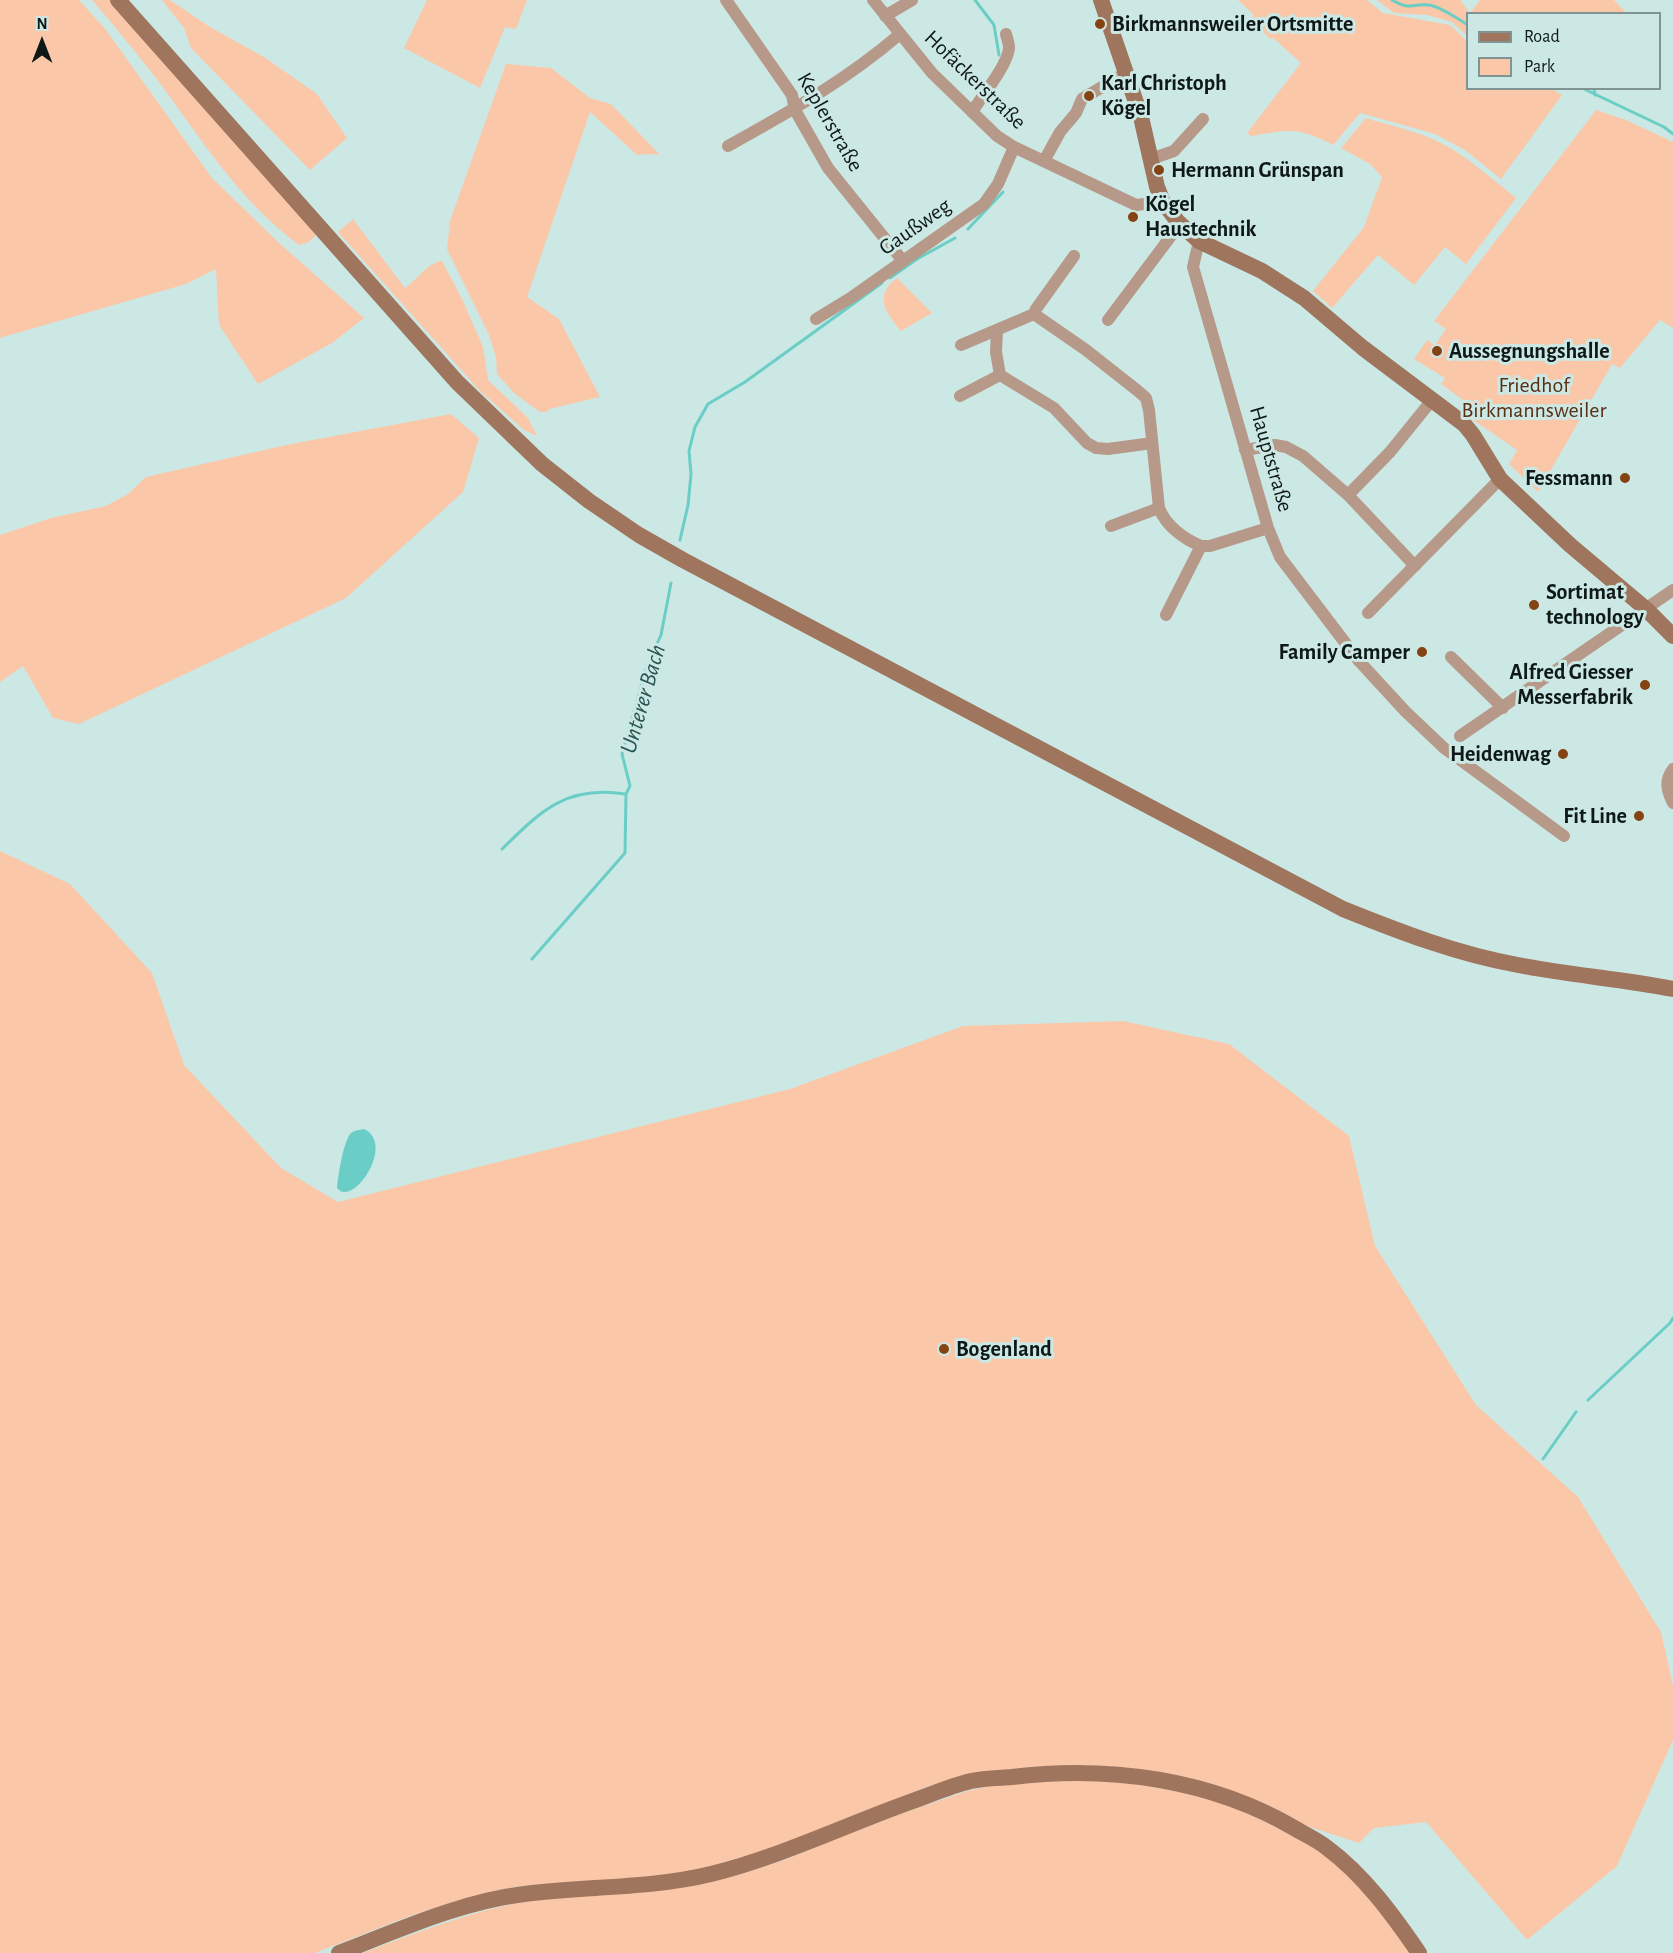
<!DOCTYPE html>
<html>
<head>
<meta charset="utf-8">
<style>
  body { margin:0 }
  #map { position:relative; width:1673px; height:1953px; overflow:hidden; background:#cce8e5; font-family:"Alegreya Sans",sans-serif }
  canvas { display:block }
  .legend { position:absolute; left:1466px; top:12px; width:195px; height:78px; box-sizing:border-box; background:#cce8e5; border:2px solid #809593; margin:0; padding:8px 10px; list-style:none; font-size:18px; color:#0e1817 }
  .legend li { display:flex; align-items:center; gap:12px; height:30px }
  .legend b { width:30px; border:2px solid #809593 }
  .north { position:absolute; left:12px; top:12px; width:60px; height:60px; -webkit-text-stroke:4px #cce8e5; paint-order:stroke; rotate:0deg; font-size:16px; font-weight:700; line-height:24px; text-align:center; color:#0e1817 }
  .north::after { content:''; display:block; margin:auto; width:21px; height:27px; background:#0e1817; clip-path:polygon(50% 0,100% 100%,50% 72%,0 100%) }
</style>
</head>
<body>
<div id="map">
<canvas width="1673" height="1953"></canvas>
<ul class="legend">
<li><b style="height:8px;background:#9f755d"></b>Road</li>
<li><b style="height:16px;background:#fbc7a9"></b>Park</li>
</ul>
<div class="north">N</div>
</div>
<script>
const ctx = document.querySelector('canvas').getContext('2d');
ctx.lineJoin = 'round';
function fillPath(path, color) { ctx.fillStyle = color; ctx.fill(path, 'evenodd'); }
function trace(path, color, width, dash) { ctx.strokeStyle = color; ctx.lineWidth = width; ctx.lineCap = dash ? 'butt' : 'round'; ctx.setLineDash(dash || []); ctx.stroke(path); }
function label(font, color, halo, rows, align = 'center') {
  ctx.font = font + ' "Alegreya Sans",sans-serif'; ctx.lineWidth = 6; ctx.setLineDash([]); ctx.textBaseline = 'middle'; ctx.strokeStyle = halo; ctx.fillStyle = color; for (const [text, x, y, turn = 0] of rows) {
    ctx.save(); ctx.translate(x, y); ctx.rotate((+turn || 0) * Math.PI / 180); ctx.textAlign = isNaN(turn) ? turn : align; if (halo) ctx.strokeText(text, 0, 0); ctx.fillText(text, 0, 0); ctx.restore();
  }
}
fillPath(new Path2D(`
  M0 0H79L106 30 212 178 278 242 364 318 332 343 258 384 219 325 216 269 186 284 0 338Z
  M92 0H112L318 233 309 242 299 245C239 201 200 137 156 78 135 52 114 25 92 0Z
  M162 0H170L210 27 264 57 317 94 347 138 310 170 191 48 184 28Z
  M427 0H527L516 29 505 27 480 88 404 48Z
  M1238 0H1367L1383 13 1450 25 1467 41 1468 88 1552 89 1562 95 1501 179 1465 150 1435 134 1360 113 1333 145C1296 126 1290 130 1251 136L1247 133 1301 63 1273 38 1270 39 1251 19 1253 14Z
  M1377 0H1460L1470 13 1480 0H1614L1627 13 1468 14 1467 36 1452 22 1427 15 1394 13Z
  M506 64 551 68 590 98 611 104 660 155 648 154 637 155 590 112 527 297 559 319 600 397 549 409 547 412H540L514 393 497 374 496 357 489 335 447 249 450 221Z
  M1596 110 1626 120 1673 142V328L1660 320 1620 368 1612 364 1538 492 1509 464 1517 450 1466 415 1471 406 1441 384 1445 378 1414 359 1427 340 1435 345 1446 329 1434 321Z
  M1366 118C1391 126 1418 131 1441 143 1468 157 1492 179 1516 198L1466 264 1445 247 1414 285 1378 255 1332 308 1313 291 1364 227 1382 177 1370 164 1341 148Z
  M353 219 405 288C417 280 428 262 442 261L462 299 483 347 488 380 528 418 537 436 524 430 480 391 338 232Z
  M897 278 932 313 901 331C886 314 873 296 897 278Z
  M451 414 479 438 463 492 346 598 79 724 53 718 23 666 0 682V535L51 518 106 506 128 494 146 477 286 445Z
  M0 851 70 884 152 973 184 1065 281 1168 338 1202 790 1089 963 1026 1123 1021 1229 1044 1349 1136 1375 1246 1476 1405 1578 1497 1661 1632 1673 1686V1740L1617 1866 1527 1940 1426 1822 1374 1828 1359 1843 1130 1768 1086 1765 1032 1767 982 1773 928 1786 860 1815 757 1853 693 1871 644 1878 528 1885 499 1890 453 1902 407 1917 315 1953H0Z
  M1085 1779 1135 1784 1180 1792 1223 1803 1274 1822 1308 1842 1355 1878 1416 1953H363C417 1932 470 1912 526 1901L737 1875 782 1861 877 1822 967 1791 996 1785Z`), '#fbc7a9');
fillPath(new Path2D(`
  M364 1129C392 1142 363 1192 345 1192 341 1192 340 1191 337 1188 338 1176 343 1144 350 1134 354 1130 359 1130 364 1129Z`), '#6bcec6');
trace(new Path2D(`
  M975 0 994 25 999 55
  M1392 0C1411 11 1411 3 1429 5 1442 7 1456 18 1468 25
  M1582 88 1664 127 1673 134
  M1594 88 1595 95
  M968 229 1003 192
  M890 278 917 259 955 238
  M680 540 688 505 691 474 689 451 695 427 708 404 745 382 882 283
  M502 849C541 811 566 785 625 794
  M532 959 625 853 626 794 630 786 622 754 647 666 661 635 671 583
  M1588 1400 1670 1323 1673 1318
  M1543 1459 1576 1412`), '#6bcec6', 3);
trace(new Path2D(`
  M726 0 792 95 795 110 828 168 903 261
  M873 0 932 73 997 136 1014 147 1136 205 1163 202
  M885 16 912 0
  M972 112C981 97 1008 65 1009 48 1009 43 1007 38 1006 34
  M728 146C791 111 845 81 900 34
  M1151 159 1174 151 1203 119
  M1044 161 1060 132 1076 113 1082 99 1127 72
  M1199 241 1193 267 1268 528 1280 557 1359 661 1405 711 1444 748 1564 836
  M1034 314 1036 309 1074 256
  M816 319 852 297 984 204 998 184 1014 147
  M1108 320 1180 224
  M997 331 996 352 1000 375 1054 408 1087 443 1096 448 1108 449 1152 443
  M961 345 1034 314 1086 350 1138 391 1146 398 1149 410 1159 508C1166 526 1184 539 1201 546
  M960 396 1000 375
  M1245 450 1275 445 1286 447 1303 456 1348 495 1415 566
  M1348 495 1390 452 1432 400
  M1111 526 1159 508
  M1368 613 1500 479
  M1166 615 1201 546H1210L1268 528
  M1451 657 1503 708
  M1460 736 1673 590
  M1673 769C1664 781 1667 791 1673 803`), '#b69988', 12);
trace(new Path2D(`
  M118 0 457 382 542 464 589 501 639 535 683 560 1343 909C1400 932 1457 954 1518 965 1569 975 1622 979 1673 989
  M1101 0 1141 117 1157 187 1163 202 1178 222 1199 241 1262 271 1304 298 1363 348 1464 424 1473 435 1500 479 1570 545 1646 609 1673 636
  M339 1953C399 1930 460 1902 524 1894 586 1886 649 1889 711 1874 780 1857 843 1826 910 1802 930 1795 950 1786 971 1781 984 1778 999 1778 1012 1777 1109 1765 1211 1779 1296 1829 1306 1835 1317 1840 1326 1847 1364 1875 1393 1915 1419 1953`), '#9f755d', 16);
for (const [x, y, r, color] of [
  [1100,24,6,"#854212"],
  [1089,96,6,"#854212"],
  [1159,170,6,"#854212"],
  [1133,217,6,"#854212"],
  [1437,351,6,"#854212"],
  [1625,478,6,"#854212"],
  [1534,605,6,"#854212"],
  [1422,652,6,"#854212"],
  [1645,685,6,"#854212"],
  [1563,754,6,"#854212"],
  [1639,816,6,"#854212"],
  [944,1349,6,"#854212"]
]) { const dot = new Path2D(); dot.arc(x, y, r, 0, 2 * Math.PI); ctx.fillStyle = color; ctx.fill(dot); trace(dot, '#cce8e5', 2); }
label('bold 22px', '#0e1817', '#cce8e5', [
  ["Birkmannsweiler Ortsmitte",1112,24],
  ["Karl Christoph",1101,83],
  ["Kögel",1101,108],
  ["Hermann Grünspan",1171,170],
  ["Kögel",1145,204],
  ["Haustechnik",1145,229],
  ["Aussegnungshalle",1449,351],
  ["Fessmann",1613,478,"right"],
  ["Sortimat",1546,592],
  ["technology",1546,617],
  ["Family Camper",1410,652,"right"],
  ["Alfred Giesser",1633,672,"right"],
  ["Messerfabrik",1633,697,"right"],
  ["Heidenwag",1551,754,"right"],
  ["Fit Line",1627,816,"right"],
  ["Bogenland",956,1349]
], 'left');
label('22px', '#0e1817', '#cce8e5', [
  ["Hofäckerstraße",975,80,44],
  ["Keplerstraße",830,122,60],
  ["Gaußweg",915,227,-35],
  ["Hauptstraße",1271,459,74]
]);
label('22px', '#592e13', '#cce8e5', [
  ["Friedhof",1534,385],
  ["Birkmannsweiler",1534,410]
]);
label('italic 24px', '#295552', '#cce8e5', [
  ["Unterer Bach",643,699,-74]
]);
</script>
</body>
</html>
